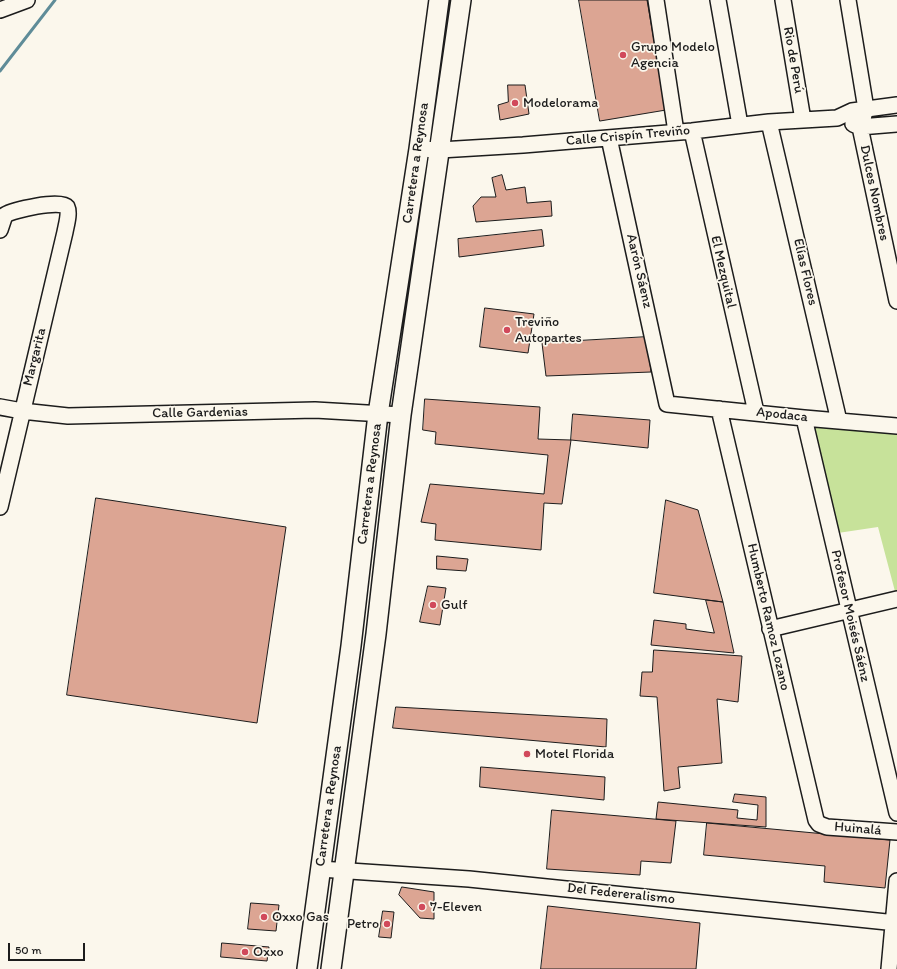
<!DOCTYPE html>
<html>
<head>
<meta charset="utf-8">
<style>
  body { margin:0 }
  #map { position:relative; width:897px; height:969px; overflow:hidden; background:#fbf7ec; font-family:Itim,sans-serif }
  canvas { display:block }
  .scale { position:absolute; left:8px; top:943px; width:77px; height:18px; box-sizing:border-box; border:2px solid #1c1c1c; border-top:0; padding-left:5px; font-size:12px; line-height:14px; white-space:nowrap; color:#1c1c1c; -webkit-text-stroke:3px #fbf7ec; paint-order:stroke }
</style>
</head>
<body>
<div id="map">
<canvas width="897" height="969"></canvas>
<div class="scale">50 m</div>
</div>
<script>
const ctx = document.querySelector('canvas').getContext('2d');
ctx.lineJoin = 'round';
function fillPath(path, color) { ctx.fillStyle = color; ctx.fill(path, 'evenodd'); }
function trace(path, color, width, dash) { ctx.strokeStyle = color; ctx.lineWidth = width; ctx.lineCap = dash ? 'butt' : 'round'; ctx.setLineDash(dash || []); ctx.stroke(path); }
function label(font, color, halo, rows, align = 'center') {
  ctx.font = font + ' Itim,sans-serif'; ctx.lineWidth = 3.5; ctx.setLineDash([]); ctx.textBaseline = 'middle'; ctx.strokeStyle = halo; ctx.fillStyle = color; for (const [text, x, y, turn = 0] of rows) {
    ctx.save(); ctx.translate(x, y); ctx.rotate((+turn || 0) * Math.PI / 180); ctx.textAlign = isNaN(turn) ? turn : align; if (halo) ctx.strokeText(text, 0, 0); ctx.fillText(text, 0, 0); ctx.restore();
  }
}
fillPath(new Path2D(`
  M804 418 897 426V599L878 527 831 534Z`), '#c7e29a');
trace(new Path2D(`
  M0 71 55 0`), '#5f8c98', 3);
const building = new Path2D(`
  M579 0H647L666 110 600 121Z
  M508 85H525L529 114 500 120 498 105 508 102Z
  M502 175 506 190 525 187 527 203 551 201 552 216 476 222 473 206 481 197H496L492 178Z
  M542 230 544 246 459 257 458 239Z
  M485 308 534 314 528 353 480 347Z
  M647 337 651 372 546 376 542 343Z
  M425 399 540 407 538 439 571 440 562 504 544 503 541 550 435 540 436 524 421 522 430 484 544 494 548 455 435 444 436 432 423 430Z
  M573 414 650 420 648 448 571 440Z
  M96 498 286 527 257 723 67 695Z
  M666 500 698 510 723 602 654 593Z
  M437 556 468 559 466 571 437 569Z
  M428 586 446 588 440 625 420 622Z
  M706 600 723 602 734 653 651 645 654 620 686 624V629L714 633Z
  M654 650 742 656 738 702 717 699 722 763 678 767 680 788 664 791 657 697 640 696 642 672H652Z
  M396 707 607 719 606 747 393 728Z
  M481 767 605 777 604 800 480 787Z
  M735 794 766 797V827L656 819 658 802 738 810 737 818 757 820 758 805 733 802Z
  M552 810 676 821 671 863 641 861 640 875 547 869Z
  M707 823 890 840 885 888 824 882 825 866 704 855Z
  M402 887 434 892V919L420 918 399 895Z
  M251 903 279 905 276 931 248 929Z
  M548 906 700 923 696 969H541Z
  M383 911 394 912 391 938 379 937Z
  M222 943 269 947 267 961 221 957Z`);
fillPath(building, '#dca593');
trace(building, '#1c1c1c', 1);
const minor = new Path2D(`
  M656 0 676 132
  M718 0 740 125
  M783 0 803 120
  M848 0 866 109 860 127 897 301
  M0 10 27 0
  M769 122 839 421
  M853 124 860 127 897 124
  M692 131 756 412
  M609 138 667 404 804 418 897 426
  M419 149 440 150 523 145 692 131 769 122 837 118 852 111 897 105
  M0 230 5 215C13 210 61 199 67 207 70 213 66 226 65 232L0 507
  M0 407 22 411 68 416 315 410 401 415
  M719 409 816 820 819 824 827 827 897 832
  M804 418 897 813
  M770 629 897 599
  M320 869 469 879 897 923
  M889 969 897 881`);
const major = new Path2D(`
  M307 969 351 646 378 414 419 149 439 0
  M331 969 376 634 401 415 461 0`);
trace(minor, '#1c1c1c', 18);
trace(major, '#1c1c1c', 22);
trace(minor, '#fbf7ec', 15);
trace(major, '#fbf7ec', 19);
for (const [x, y, r, color] of [
  [623,55,4,"#d1495b"],
  [515,103,4,"#d1495b"],
  [507,330,4,"#d1495b"],
  [433,605,4,"#d1495b"],
  [527,754,4,"#d1495b"],
  [422,907,4,"#d1495b"],
  [264,917,4,"#d1495b"],
  [387,924,4,"#d1495b"],
  [245,952,4,"#d1495b"]
]) { const dot = new Path2D(); dot.arc(x, y, r, 0, 2 * Math.PI); ctx.fillStyle = color; ctx.fill(dot); trace(dot, '#fbf7ec', 1.5); }
label('14px', '#1c1c1c', '#fbf7ec', [
  ["Grupo Modelo",631,47],
  ["Agencia",631,63],
  ["Modelorama",523,103],
  ["Treviño",515,322],
  ["Autopartes",515,338],
  ["Gulf",441,605],
  ["Motel Florida",535,754],
  ["7-Eleven",430,907],
  ["Oxxo Gas",272,917],
  ["Petro",379,924,"right"],
  ["Oxxo",253,952]
], 'left');
label('14px', '#1c1c1c', '#fbf7ec', [
  ["Rio de Perú",793,60,80],
  ["Calle Crispín Treviño",628,136,-5],
  ["Carretera a Reynosa",416,163,-82],
  ["Dulces Nombres",874,193,78],
  ["Aarón Sáenz",639,271,77],
  ["El Mezquital",723,272,77],
  ["Elías Flores",805,272,77],
  ["Margarita",35,357,-76],
  ["Calle Gardenias",200,413,-1],
  ["Apodaca",782,415,6],
  ["Carretera a Reynosa",370,484,-83],
  ["Profesor Moisés Sáénz",850,616,77],
  ["Humberto Ramoz Lozano",768,617,77],
  ["Carretera a Reynosa",329,806,-82],
  ["Huinalá",858,829,5],
  ["Del Federeralismo",621,894,6]
]);
</script>
</body>
</html>
